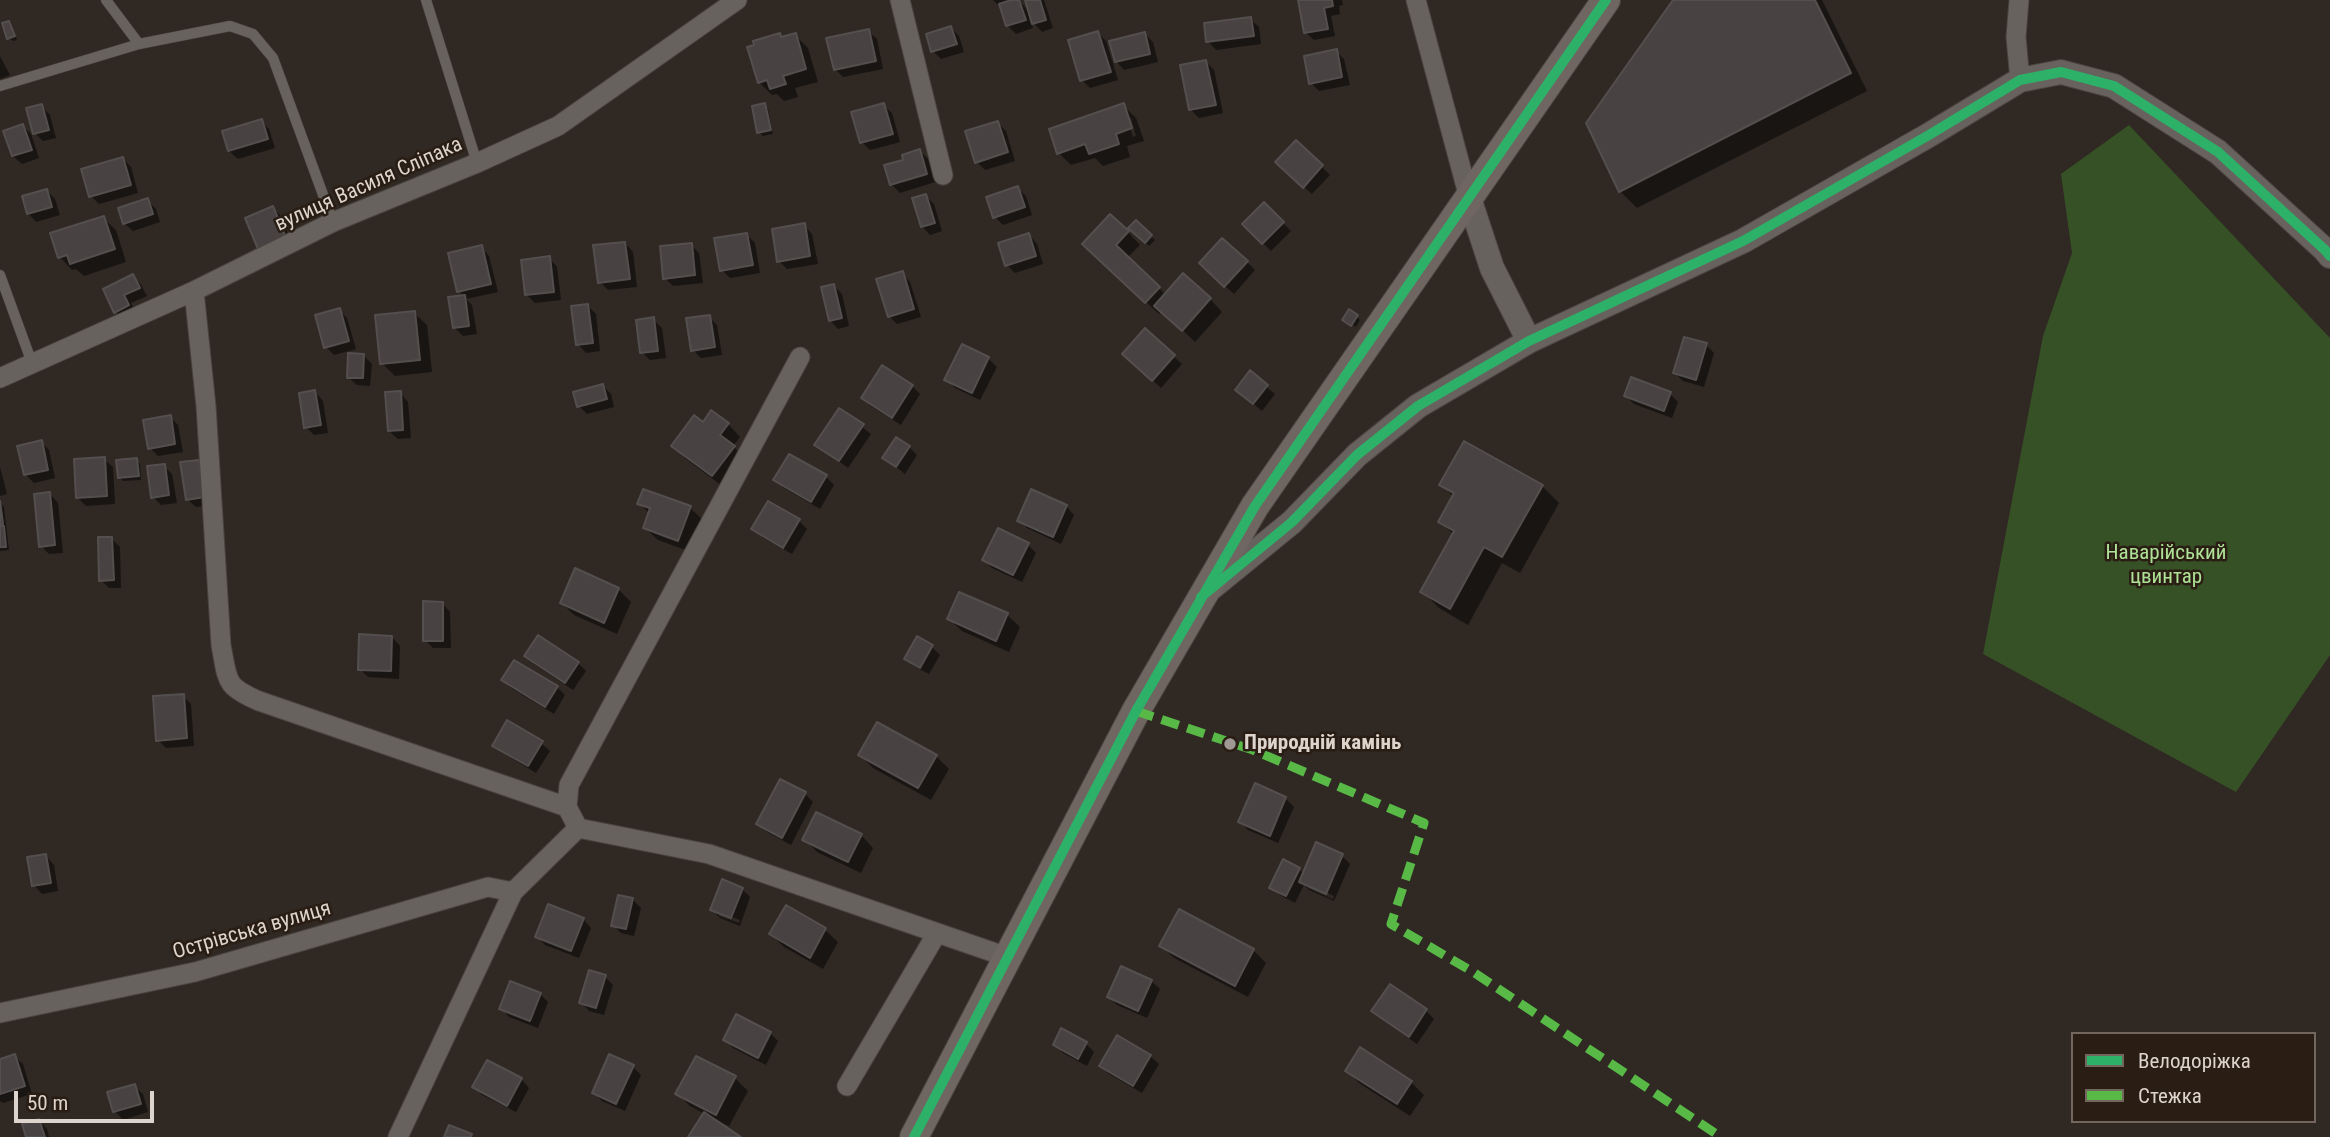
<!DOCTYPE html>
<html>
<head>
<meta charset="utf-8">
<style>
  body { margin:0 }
  #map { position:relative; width:2330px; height:1137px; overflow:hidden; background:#2f2823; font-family:"Roboto Condensed",sans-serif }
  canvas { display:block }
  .legend { position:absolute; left:2071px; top:1032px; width:245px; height:91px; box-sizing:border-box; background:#2a1d14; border:2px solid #72665e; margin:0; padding:9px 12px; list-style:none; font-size:21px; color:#ddd4ce }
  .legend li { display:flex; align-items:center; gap:14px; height:35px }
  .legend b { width:35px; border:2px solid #72665e }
  .scale { position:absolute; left:14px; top:1091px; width:140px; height:32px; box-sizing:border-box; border:4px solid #ddd4ce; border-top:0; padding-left:9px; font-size:21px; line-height:24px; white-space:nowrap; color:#ddd4ce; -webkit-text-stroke:5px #2a1d14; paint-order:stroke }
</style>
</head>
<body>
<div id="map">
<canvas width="2330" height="1137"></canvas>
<ul class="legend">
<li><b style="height:9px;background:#2db169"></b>Велодоріжка</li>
<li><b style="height:9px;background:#58b947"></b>Стежка</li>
</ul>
<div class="scale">50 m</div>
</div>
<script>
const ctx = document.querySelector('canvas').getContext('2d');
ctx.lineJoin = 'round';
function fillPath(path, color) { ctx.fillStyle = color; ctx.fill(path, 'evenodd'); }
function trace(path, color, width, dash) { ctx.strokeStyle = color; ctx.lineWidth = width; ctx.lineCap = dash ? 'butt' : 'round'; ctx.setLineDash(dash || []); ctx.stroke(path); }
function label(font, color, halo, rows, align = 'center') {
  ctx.font = font + ' "Roboto Condensed",sans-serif'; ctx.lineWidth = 5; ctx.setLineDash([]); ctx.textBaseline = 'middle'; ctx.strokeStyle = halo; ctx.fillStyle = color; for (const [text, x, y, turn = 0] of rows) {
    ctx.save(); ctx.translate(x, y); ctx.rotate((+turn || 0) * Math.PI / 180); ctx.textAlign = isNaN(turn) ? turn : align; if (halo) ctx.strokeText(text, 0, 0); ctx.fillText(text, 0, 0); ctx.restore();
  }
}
fillPath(new Path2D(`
  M2129 125 2330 338V655L2236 792 1983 654 2043 336 2072 253 2061 174Z`), '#375126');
fillPath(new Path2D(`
  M993 0H1018L1030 12 1026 0H1044L1053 28 1042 32 1030 19 1033 28 1016 34 1007 25 1001 5 999 6Z
  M1300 0H1342L1343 5 1339 6 1340 14 1331 16 1335 36 1314 40 1305 32Z
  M1675 0H1822L1867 91 1637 208 1620 191Z
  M1250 19 1259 27 1261 44 1216 50 1208 41Z
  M8 23 17 40 13 41 9 38Z
  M951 28 959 36 964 52 941 59 933 51Z
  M868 31 877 39 883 69 843 77 835 69Z
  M1098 33 1106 41 1118 80 1090 88 1082 80Z
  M1145 34 1153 42 1158 62 1124 70 1116 61Z
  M780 35 783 39 795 35 808 48 818 82 795 88 798 97 784 101 777 94 772 95 759 82Z
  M1336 51 1344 59 1350 85 1319 91 1311 83Z
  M0 56 10 75 0 79Z
  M1206 62 1214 70 1223 113 1199 118 1191 110Z
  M765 105 768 109 773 134 763 136 759 132Z
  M883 105 892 113 900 142 870 150 862 142Z
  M1123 105 1136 118 1144 141 1127 146 1130 157 1103 166 1095 158 1071 165 1059 153ZM1127 118H1131L1136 136 1133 137Z
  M41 106 50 115 56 138 43 141 35 133Z
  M261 121 269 129 275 148 238 159 229 151Z
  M997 122 1006 131 1015 161 985 170 977 162Z
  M23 126 31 134 39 158 22 164 13 156Z
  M1296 142 1330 175 1312 194 1277 162Z
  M920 151 928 159 935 182 900 193 892 185 887 166 905 161Z
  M123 159 131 167 138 193 99 204 91 196Z
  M1017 188 1026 196 1032 215 1003 225 995 217Z
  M47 191 55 199 60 215 36 222 28 213Z
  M925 196 934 204 942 231 930 235 922 226Z
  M147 200 156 209 160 222 133 231 124 223Z
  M1264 204 1291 231 1271 251 1244 224Z
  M273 208 281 216 293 246 267 256Z
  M103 218 116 230 126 262 84 276 76 269 72 270 60 257Z
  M1136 223 1155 240 1149 246 1131 228Z
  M804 225 812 234 818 264 787 269 779 261Z
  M1128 232 1140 245 1127 258 1166 295 1210 299 1222 312 1195 342 1162 311 1159 314 1097 256Z
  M747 235 755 243 760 273 730 278 722 270Z
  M1029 235 1037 244 1043 264 1015 273 1007 265Z
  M625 243 633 252 637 287 608 290 600 282Z
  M691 245 699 253 703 283 673 286 665 278Z
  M481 247 489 256 498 292 466 299 472 305 477 334 463 336 455 328 465 297 459 291Z
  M549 258 557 267 561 300 535 303 527 295Z
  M1247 262 1255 270 1234 294 1209 272Z
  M902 273 910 282 921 317 897 324 889 316Z
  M133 276 141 285 147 296 131 303 136 314 124 320 116 312Z
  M834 286 842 294 849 326 838 329 830 320Z
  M588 306 596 314 600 351 586 353 578 344Z
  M339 310 347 318 356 349 334 355 326 347Z
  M414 313 427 325 432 372 395 376 382 363Z
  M709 317 717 325 722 355 701 358 693 350Z
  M1357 317 1360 320 1356 327 1346 320Z
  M653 319 662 328 666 358 650 360 642 352Z
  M1145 331 1182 364 1161 388 1133 362Z
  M1706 345 1714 353 1704 387 1683 381 1675 373Z
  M963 346 988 358 997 367 980 400 955 388 946 379Z
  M363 355 372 364 370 386 357 385 348 377Z
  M1250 373 1275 394 1262 411 1237 390Z
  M603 386 611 394 614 407 587 414 579 406Z
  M912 386 920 394 901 425 871 406 863 398Z
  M315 392 323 401 328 433 314 435 306 427Z
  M400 393 408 402 411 438 398 439 389 431Z
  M1670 394 1678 402 1672 418 1634 404 1626 396Z
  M840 410 871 434 848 468 817 445Z
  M170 417 178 425 183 452 158 456 150 448Z
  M703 424H728L740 437 733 446 746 460 725 488 686 459 673 446Z
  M41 442 49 450 55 478 34 483 26 475Z
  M909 447 917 455 905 474 885 458Z
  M104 459 113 467 115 504 86 506 77 497Z
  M136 460 140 464 141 480 123 481 119 477Z
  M199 461 207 470 212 505 196 507 187 499Z
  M164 466 172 474 177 503 161 505 153 497Z
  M0 467 7 494 0 496Z
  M826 477 834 485 820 509 784 488 776 480Z
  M1441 484 1542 486 1559 503 1520 573 1502 563 1468 625 1439 608 1422 591 1454 535 1440 521 1454 497Z
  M50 494 58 503 63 553 49 554 41 546Z
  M0 503 4 507 9 550 0 551Z
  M639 503 690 508 703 520 691 552 658 540 645 528 650 514Z
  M1066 506 1074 515 1061 544 1027 528 1019 520Z
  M799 521 807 529 792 554 762 537 754 529Z
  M112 539 120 547 121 588H109L101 580Z
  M1028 545 1036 553 1022 582 992 568 984 560Z
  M576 571 618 589 631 602 617 634 574 615 562 603Z
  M960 594 1007 615 1020 627 1009 652 962 631 949 619Z
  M442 603 450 612 451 648H433L425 640Z
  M392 637 400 646 399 679 368 677 360 669Z
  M918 638 932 647 940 655 929 674 914 666 906 658Z
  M526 656 578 663 586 671 573 690 534 664Z
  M503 680 557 687 565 695 554 714 511 688Z
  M183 696 191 704 194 746 166 748 158 740Z
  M541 743 550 751 536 773 503 753 494 745Z
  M860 755 936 756 949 769 931 800 873 768Z
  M1255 786 1285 798 1294 807 1278 843 1248 830 1240 821Z
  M805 794 813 802 791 845 767 832 759 824Z
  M861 835 873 848 861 873 817 852 805 839Z
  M46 856 54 865 58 891 42 894 34 885Z
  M1342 856 1350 864 1334 901 1309 890 1304 885 1295 903 1280 895 1271 887 1299 869 1304 874ZM1308 884 1334 896 1333 899 1308 888Z
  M742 889 750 897 740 926 720 918 712 910ZM719 912 740 920 739 923 719 916Z
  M633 900 641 908 634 936 621 933 613 925Z
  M787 908 825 930 838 942 823 969 784 947 771 934Z
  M583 919 591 928 579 958 545 945 537 936Z
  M1161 946 1253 950 1266 963 1248 997 1174 958Z
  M605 977 613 985 604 1015 589 1011 581 1002Z
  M1151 981 1160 989 1147 1018 1117 1005 1109 997Z
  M1391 986 1426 1011 1434 1019 1417 1044 1382 1019 1374 1011Z
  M540 994 548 1002 538 1028 509 1017 501 1008Z
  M1062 1031 1086 1044 1094 1052 1087 1066 1063 1053 1055 1045Z
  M770 1033 778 1041 766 1065 733 1048 725 1040Z
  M1118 1037 1150 1056 1159 1064 1142 1093 1109 1074 1101 1066Z
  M1360 1050 1411 1082 1424 1095 1410 1116 1359 1083 1347 1070Z
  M14 1056 23 1064 32 1094 3 1103 0 1101V1061Z
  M633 1067 641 1075 625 1111 602 1101 594 1093Z
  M735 1078 748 1091 729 1126 718 1121 717 1123 738 1137H690L705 1114 690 1106 678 1094Z
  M521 1079 529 1088 516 1112 482 1095 474 1087Z
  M134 1086 143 1094 148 1112 123 1120 115 1111Z
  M39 1121 47 1129 49 1137H28Z`), '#0007');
const building = new Path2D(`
  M1011 0H1019L1026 20 1006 26 999 4Z
  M1025 0H1040L1046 20 1032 24Z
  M1298 0H1332L1333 6 1324 8 1328 29 1304 33Z
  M1673 0H1815L1851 73 1619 192 1586 123Z
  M1251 17 1254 36 1206 42 1204 23Z
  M9 21 15 36 7 39 2 23Z
  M951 26 957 44 931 52 926 34Z
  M869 29 876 61 834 70 826 38Z
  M1098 31 1111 72 1080 81 1068 40Z
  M1145 32 1150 54 1115 62 1109 41Z
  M780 33 781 37 796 33 806 69 783 76 786 84 770 89 767 80 758 83 747 47 754 45 753 41Z
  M1337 49 1342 77 1309 84 1304 56Z
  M1206 60 1216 105 1189 110 1180 65Z
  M765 103 771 130 757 133 752 106Z
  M884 103 893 134 860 143 851 112Z
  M1124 103 1132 128 1116 134 1119 144 1089 154 1085 144 1057 154 1049 129Z
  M42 104 49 130 33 134 26 108Z
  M262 119 268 139 228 151 222 131Z
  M998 121 1008 152 975 163 965 131Z
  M23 124 32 150 12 156 3 131Z
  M1296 140 1323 165 1303 188 1275 162Z
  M920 149 927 174 890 185 884 165 903 160 902 155Z
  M123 157 131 185 89 197 81 169Z
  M1018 186 1025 207 993 218 986 197Z
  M47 189 52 207 27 214 22 196Z
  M926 194 935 223 921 227 912 198Z
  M148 198 153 214 123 224 118 208Z
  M1264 202 1284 222 1262 244 1242 224Z
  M273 206 286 238 258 249 245 218Z
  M1110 214 1129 231 1116 245 1160 287 1145 303 1082 244Z
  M104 216 115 249 70 264 67 255 58 258 50 233Z
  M1136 220 1152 235 1145 243 1128 228Z
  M805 223 810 256 777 262 772 229Z
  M747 233 753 265 720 271 714 238Z
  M1029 233 1036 256 1005 266 998 243Z
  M1222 238 1248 261 1224 287 1199 263Z
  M625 242 630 279 598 283 593 245Z
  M692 243 695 275 663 279 660 246Z
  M482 245 491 284 457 292 448 253Z
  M550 256 554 292 525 295 521 260Z
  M903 271 914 309 888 317 876 279Z
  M1183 273 1211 298 1182 331 1154 306Z
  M133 274 140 288 124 295 129 305 114 313 103 289Z
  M834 284 842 318 829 321 821 287Z
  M465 295 469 326 453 328 448 297Z
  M588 304 593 343 576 345 571 306Z
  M340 308 349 341 324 348 315 315Z
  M1349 309 1358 315 1351 326 1342 320Z
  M415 311 420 360 380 364 375 315Z
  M710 315 715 347 691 351 686 318Z
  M654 317 658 351 640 353 636 320Z
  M1145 328 1175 355 1152 381 1122 354Z
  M1684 337 1707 343 1696 380 1673 373Z
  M962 344 989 357 972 393 944 380Z
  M348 353 364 354 363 378H347Z
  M882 365 913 385 892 418 861 398Z
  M1250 370 1268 385 1253 404 1235 390Z
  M1631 377 1671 392 1664 411 1624 396Z
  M603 384 607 399 577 407 573 392Z
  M315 390 321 425 304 428 299 393Z
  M401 391 403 430 388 431 385 392Z
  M839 408 864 424 839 461 814 445Z
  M711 410 729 423 720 435 735 446 712 476 671 446 694 415 703 422Z
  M171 415 175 444 148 449 143 420Z
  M896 437 910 446 896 467 882 458Z
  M42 440 48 470 24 475 17 446Z
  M1464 441 1543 485 1502 557 1484 547 1450 609 1420 592 1454 531 1438 522 1454 493 1439 485Z
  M789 454 827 475 811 502 773 480Z
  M105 457 107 496 76 498 74 459Z
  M137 458 139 476 118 478 116 460Z
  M199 460 205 497 186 500 180 462Z
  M165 464 169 495 151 498 147 466Z
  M643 489 691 506 678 541 643 528 650 508 637 504Z
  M1031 489 1067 505 1053 537 1017 521Z
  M50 492 55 545 39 547 34 494Z
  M0 501 3 524 0 525Z
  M768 501 800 519 783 548 751 529Z
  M0 526H4L6 547H0Z
  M998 528 1029 543 1013 575 982 560Z
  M98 537H112L114 580 99 581Z
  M575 568 619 588 604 623 560 603Z
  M959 592 1008 613 996 641 947 619Z
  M423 601 443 602V641H423Z
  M359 634 392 636 391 671 358 670Z
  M538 635 579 662 565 683 524 656Z
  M917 636 933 645 920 668 904 659Z
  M514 660 558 686 545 707 501 680Z
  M184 694 187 738 156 741 153 696Z
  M507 720 543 741 528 766 492 746Z
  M877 722 937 755 918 788 858 755Z
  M780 779 806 792 782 838 756 824Z
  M1255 783 1286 797 1270 836 1238 822Z
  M816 812 862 834 848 862 802 840Z
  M1316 842 1343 854 1326 894 1299 882Z
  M46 854 51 883 32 886 27 857Z
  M1283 859 1300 868 1286 896 1269 888Z
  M722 879 743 888 731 918 710 910Z
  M618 895 633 898 626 929 611 926Z
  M548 904 584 918 571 951 535 937Z
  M786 905 826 928 810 958 769 934Z
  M1179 909 1254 949 1235 986 1159 946Z
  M1121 966 1152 980 1138 1011 1107 997Z
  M589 970 606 975 596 1008 579 1003Z
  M510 981 541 993 530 1021 499 1009Z
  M1390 984 1427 1009 1409 1037 1371 1011Z
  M736 1014 771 1032 758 1058 723 1040Z
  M1061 1028 1087 1042 1078 1059 1053 1045Z
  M1117 1035 1151 1055 1133 1086 1099 1066Z
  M1360 1047 1412 1081 1397 1104 1345 1071Z
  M15 1054 25 1086 0 1094V1059Z
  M609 1054 634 1065 616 1104 592 1093Z
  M696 1056 736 1076 716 1115 675 1094Z
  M487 1060 522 1078 507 1106 472 1087Z
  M135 1084 141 1104 113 1112 107 1092Z
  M704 1112 741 1137H688Z
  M39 1119 45 1137H26L22 1124Z
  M449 1125 472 1134 471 1137H444Z`);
fillPath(building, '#484242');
trace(building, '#544f4f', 2);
const service = new Path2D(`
  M106 0 139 44 230 26 253 34 273 58 333 222
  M426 0 477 163
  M0 86 139 44
  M0 275 32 363`);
const minor = new Path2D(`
  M900 0 943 175
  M1416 0 1469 198
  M2019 0 2016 37 2020 80
  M194 291 206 406 221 645C228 681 224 686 259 701L567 807 578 828
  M0 378 194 291 333 222 477 163 558 126 737 0
  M567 807 569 785 800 357
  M0 1013 195 972 488 887 513 892
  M847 1086 937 933
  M398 1137 513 892 578 828 709 854 1007 957`);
const tertiary = new Path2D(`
  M1469 198 1492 268 1529 341
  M1210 589 1292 522 1357 455 1418 406 1529 341 1743 241 1929 135 2020 80 2061 72 2114 86 2218 152 2325 250 2330 256`);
const secondary = new Path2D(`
  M914 1137 1136 711 1255 506 1606 0`);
trace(service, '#4a443f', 11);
trace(minor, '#4a443f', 21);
trace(tertiary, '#4a443f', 26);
trace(secondary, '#4a443f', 30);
trace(service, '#67625e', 10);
trace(minor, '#67625e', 19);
trace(tertiary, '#67625e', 24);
trace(secondary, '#6f6662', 28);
trace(new Path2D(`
  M1136 711 1253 750 1424 823 1391 924 1473 972 1721 1137`), '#58b947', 9, [18, 9]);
trace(new Path2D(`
  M1201 597 1292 522 1357 455 1418 406 1529 341 1743 241 1929 135 2020 80 2061 72 2114 86 2218 152 2325 250 2330 256
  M914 1137 1136 711 1255 506 1606 0`), '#2db169', 10);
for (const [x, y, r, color] of [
  [1230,744,7,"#a09892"]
]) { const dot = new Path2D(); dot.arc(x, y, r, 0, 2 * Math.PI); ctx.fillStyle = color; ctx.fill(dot); trace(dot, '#2a1d14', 2.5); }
label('21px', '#ddd4ce', '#2a1d14', [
  ["вулиця Василя Сліпака",369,185,-24],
  ["Острівська вулиця",252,931,-16]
]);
label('21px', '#aee296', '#2a1d14', [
  ["Наварійський",2166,554],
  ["цвинтар",2166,578]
]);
label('bold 21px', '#ddd4ce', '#2a1d14', [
  ["Природній камінь",1244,744]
], 'left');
</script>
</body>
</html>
